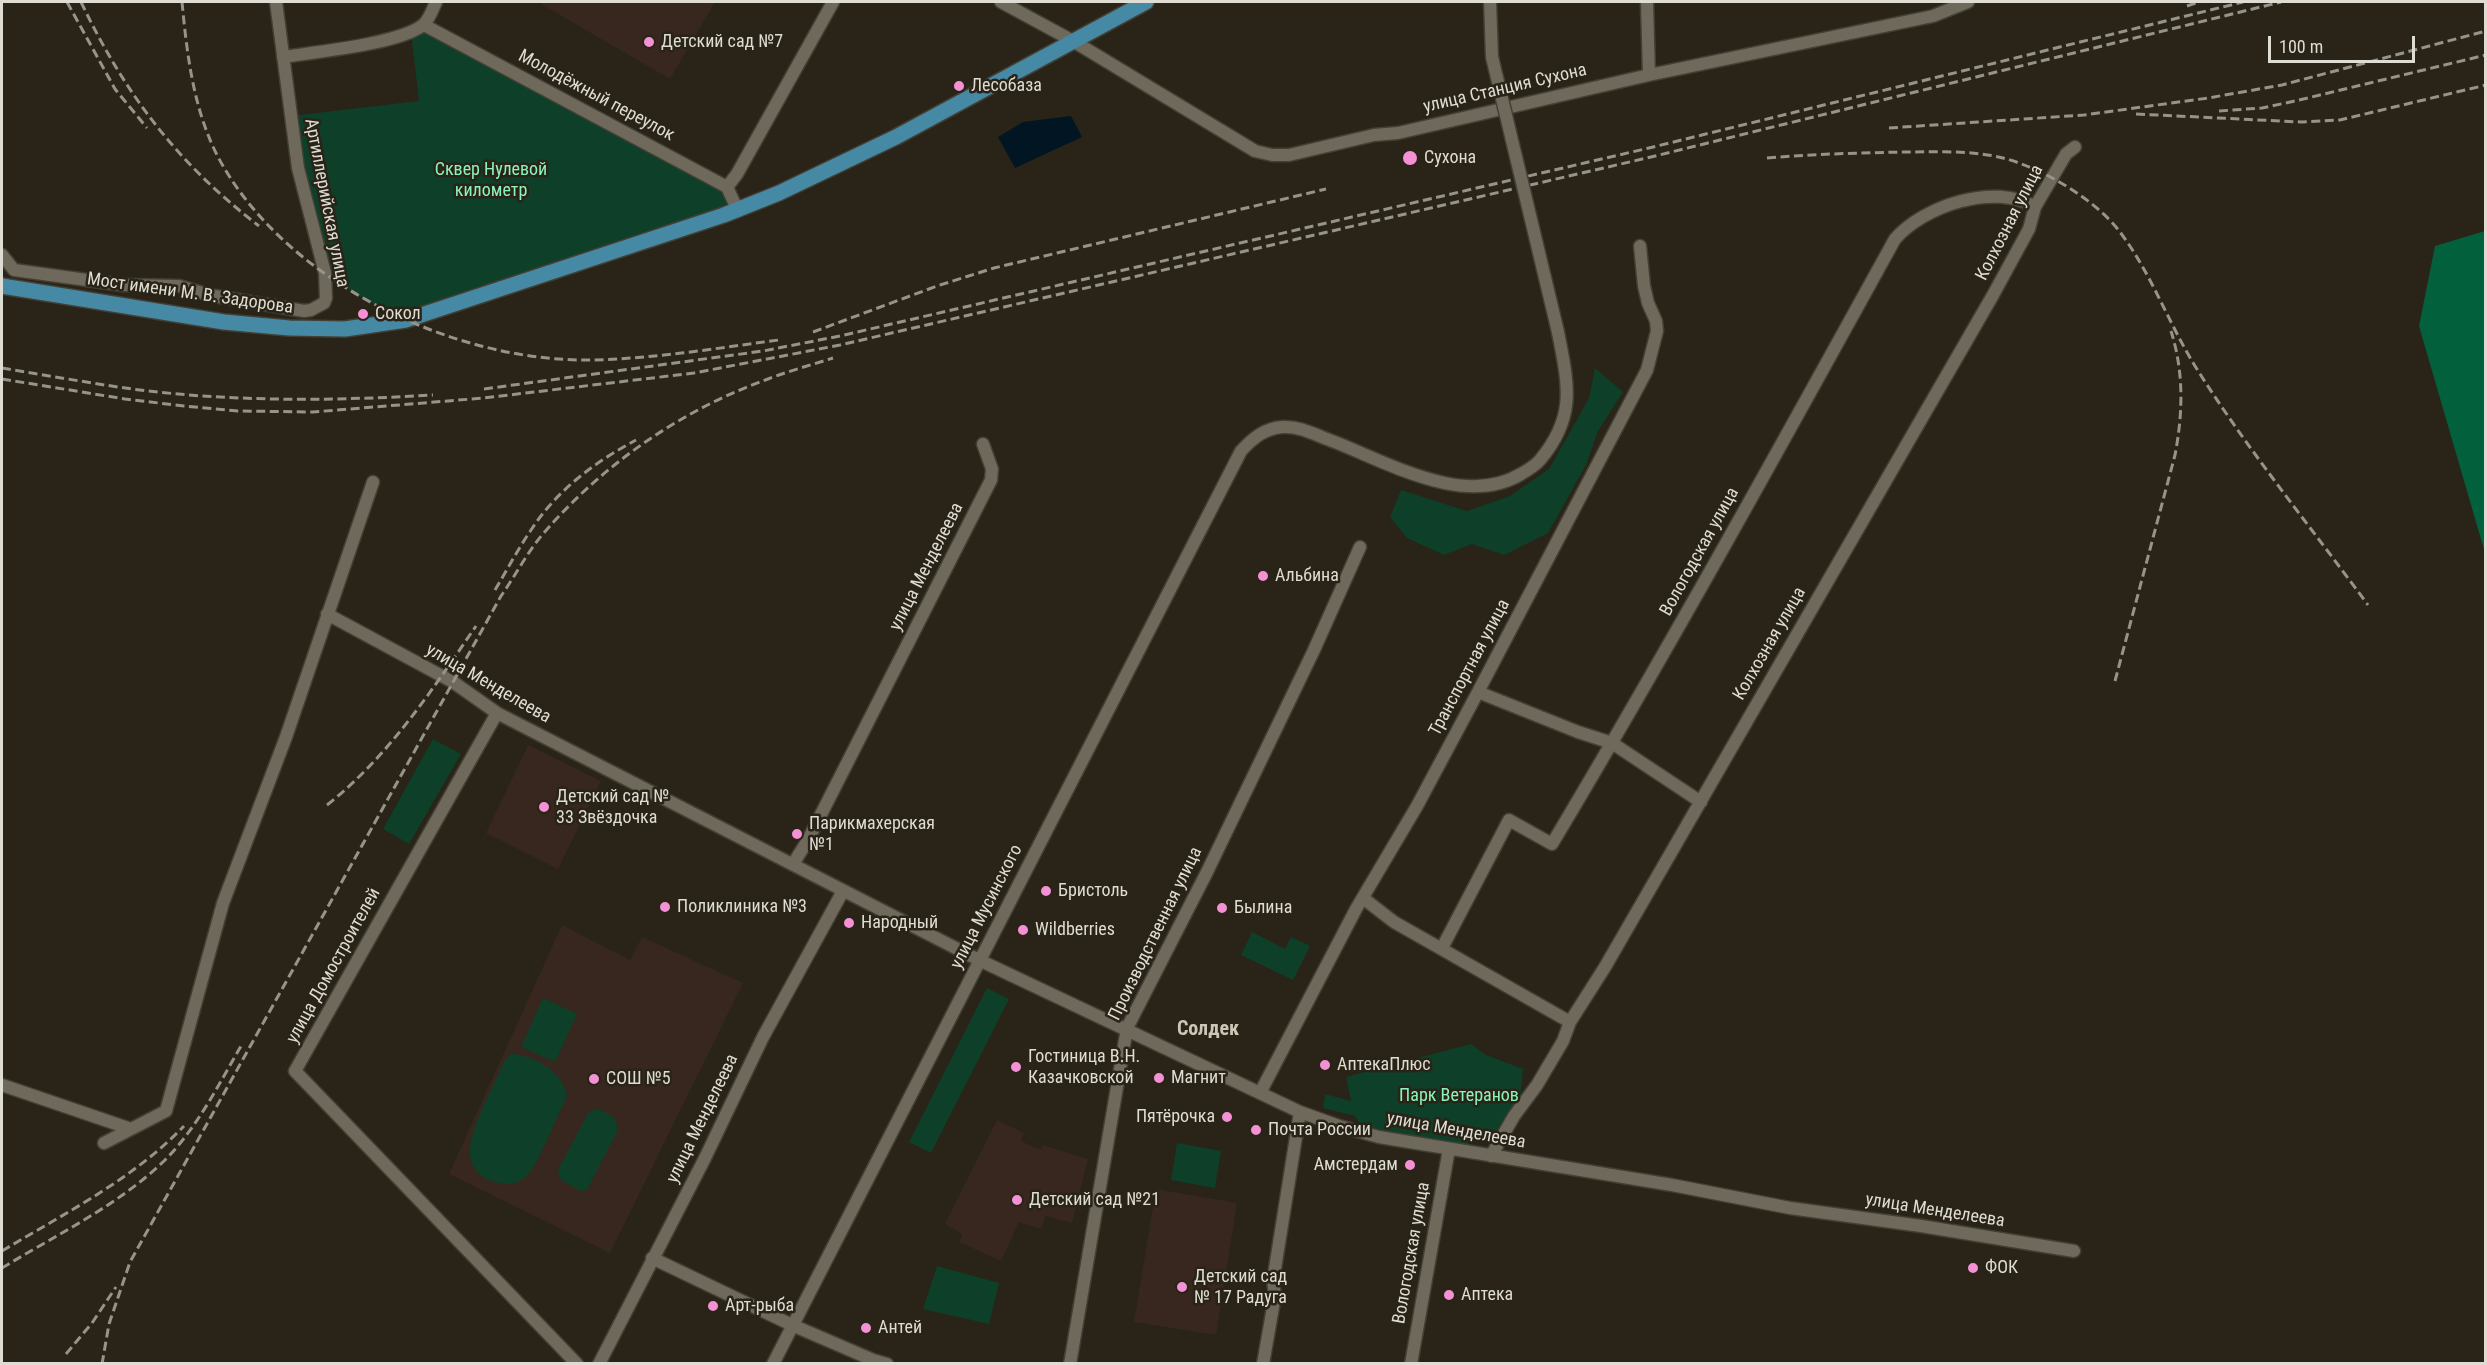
<!DOCTYPE html>
<html>
<head>
<meta charset="utf-8">
<style>
  body { margin:0 }
  #map { position:relative; width:2487px; height:1365px; overflow:hidden; background:#292417; font-family:"Roboto Condensed",sans-serif }
  canvas { display:block }
  .frame { position:absolute; inset:0; border:3px solid #dedcd3; pointer-events:none }
  .scale { position:absolute; left:2268px; top:36px; width:147px; height:27px; box-sizing:border-box; border:3px solid #dedcd3; border-top:0; padding-left:8px; font-size:18px; line-height:21px; white-space:nowrap; color:#dedcd3; -webkit-text-stroke:4px #292417; paint-order:stroke }
</style>
</head>
<body>
<div id="map">
<canvas width="2487" height="1365"></canvas>
<div class="frame"></div>
<div class="scale">100 m</div>
</div>
<script>
const ctx = document.querySelector('canvas').getContext('2d');
ctx.lineJoin = 'round';
function fillPath(path, color) { ctx.fillStyle = color; ctx.fill(path, 'evenodd'); }
function trace(path, color, width, dash) { ctx.strokeStyle = color; ctx.lineWidth = width; ctx.lineCap = dash ? 'butt' : 'round'; ctx.setLineDash(dash || []); ctx.stroke(path); }
function label(font, color, halo, rows, align = 'center') {
  ctx.font = font + ' "Roboto Condensed",sans-serif'; ctx.lineWidth = 5; ctx.setLineDash([]); ctx.textBaseline = 'middle'; ctx.strokeStyle = halo; ctx.fillStyle = color; for (const [text, x, y, turn = 0] of rows) {
    ctx.save(); ctx.translate(x, y); ctx.rotate((+turn || 0) * Math.PI / 180); ctx.textAlign = isNaN(turn) ? turn : align; if (halo) ctx.strokeText(text, 0, 0); ctx.fillText(text, 0, 0); ctx.restore();
  }
}
fillPath(new Path2D(`
  M542 2H715L670 79 541 4Z
  M528 745 601 781 558 869 486 833Z
  M562 925 630 960 642 937 743 983 610 1253 449 1174Z
  M997 1120 1024 1133 1021 1141 1040 1150 1043 1145 1088 1159 1072 1223 1046 1216 1041 1229 1019 1222 1001 1261 959 1242 962 1234 945 1224Z
  M1156 1189 1237 1203 1216 1335 1134 1322Z`), '#38271f');
fillPath(new Path2D(`
  M424 25 727 187 738 211 406 320 362 298 325 273 291 116 419 101 411 32Z
  M1595 368 1623 392 1598 431 1586 465 1548 533 1504 555 1472 544 1444 555 1407 538 1390 517 1401 490 1467 511 1510 496 1549 469 1589 398Z
  M433 739 461 754 409 844 383 829Z
  M1252 932 1285 949 1291 937 1310 946 1293 980 1241 955Z
  M987 988 1009 999 931 1153 909 1142Z
  M543 998 577 1014 555 1062 521 1047Z
  M1471 1044 1486 1055 1523 1069 1519 1109 1507 1129 1462 1146 1363 1129 1355 1116 1323 1108 1325 1094 1351 1101 1346 1077Z
  M511 1054C535 1055 563 1072 567 1096 560 1111 553 1127 546 1142 533 1170 523 1195 487 1179 475 1173 469 1162 470 1149 471 1126 495 1083 505 1060Z
  M597 1108 615 1118 618 1130 589 1186 587 1190 581 1191 561 1180 558 1170 588 1113Z
  M1177 1143 1221 1151 1215 1188 1171 1180Z
  M937 1266 999 1283 989 1324 923 1309Z`), '#0e3f29');
fillPath(new Path2D(`
  M2485 231H2486L2485 553 2419 326 2435 246Z`), '#03603c');
fillPath(new Path2D(`
  M1071 116 1082 137 1015 168 998 137 1023 122Z`), '#011622');
const minor = new Path2D(`
  M1001 2 1073 41 1255 151 1272 155H1289L1374 135 1398 133 1649 75 1933 16 1968 2
  M1490 2 1492 57
  M1647 2 1649 75
  M424 25 727 187 738 211
  M283 57C315 52 399 44 423 25 429 20 433 9 436 2
  M727 187 737 174 833 2
  M2 255 14 270 123 285 179 286 209 295 304 311 311 310 324 303 326 298 325 273 298 168 276 2
  M327 614 453 682 497 713 979 960 1300 1112 1339 1126 1379 1137 1672 1185 1790 1208 1921 1226 2074 1251
  M1478 692 1578 732 1612 743 1701 802
  M497 713 295 1071 577 1364
  M793 864 808 840 991 480 992 469 983 444
  M1363 898 1394 922 1570 1022
  M1442 948 1509 820 1552 844C1671 645 1783 442 1895 239 1924 206 1994 182 2035 207
  M2 1085 131 1129
  M1260 1093 1356 909 1417 806 1478 692 1647 370 1657 331 1656 321 1648 303 1644 286 1640 246
  M104 1143 166 1111 223 903 286 737 373 482
  M1491 1156 1514 1116 1537 1085 1563 1041 1570 1022 1605 967 1993 295 2029 229 2035 207 2066 154 2075 147
  M652 1258 792 1325 873 1360 887 1364
  M599 1364 705 1158 763 1037 843 891
  M773 1364 1241 451C1253 438 1265 428 1283 427 1298 426 1314 434 1327 439 1384 460 1463 509 1521 474 1528 470 1535 466 1540 460 1577 416 1568 384 1558 332
  M1070 1364 1127 1028 1207 872 1314 650 1360 547
  M1263 1364 1275 1296 1273 1281 1300 1112
  M1411 1364 1449 1149`);
const major = new Path2D(`
  M2 286 224 322 289 328 345 329 406 320 724 215 779 193 896 137 1146 2`);
trace(minor, '#423f35', 15);
trace(major, '#423f35', 18);
trace(minor, '#6e695a', 12);
trace(major, '#4689a4', 15);
trace(new Path2D(`
  M67 2 115 89 147 128
  M81 2C125 94 177 163 259 226
  M182 2C187 54 193 107 217 155 282 280 452 362 590 360 653 359 717 348 779 340
  M2187 6 2199 2
  M2219 111 2262 108 2295 101 2486 55
  M2136 114 2301 122 2340 120 2486 85
  M1889 128 2084 115 2208 98 2282 85 2486 31
  M1767 158C1813 154 1858 153 1903 152 1936 152 1971 150 2003 158 2042 168 2095 199 2120 232 2151 273 2168 322 2195 366 2247 449 2310 526 2368 605
  M813 332 937 286 994 268 1326 189
  M2 368C45 375 89 383 132 389 232 402 333 401 433 395
  M2 379 125 399 184 406 238 411 313 412 484 398 694 373 840 345 1651 157 2281 2
  M484 389 763 351 840 336 1649 148 2243 2
  M495 590C507 570 518 549 531 530 557 490 595 462 636 440
  M2115 681 2175 455C2183 413 2184 372 2171 331
  M327 805C389 756 432 690 476 626
  M2 1251C65 1213 132 1180 184 1126
  M2 1268C56 1235 119 1205 165 1160 197 1128 219 1084 241 1046
  M66 1354 92 1323 116 1287
  M102 1364 109 1324 130 1262 501 596C515 576 527 553 542 535 602 465 681 410 768 379 789 371 811 365 833 358`), '#969388', 3, [9, 4.5]);
const minorBridge = new Path2D(`
  M1492 57 1558 332`);
trace(minorBridge, '#423f35', 15, []);
trace(minorBridge, '#6e695a', 12);
for (const [x, y, r, color] of [
  [649,42,6,"#f491d4"],
  [959,86,6,"#f491d4"],
  [1410,158,8,"#f491d4"],
  [363,314,6,"#f491d4"],
  [1263,576,6,"#f491d4"],
  [544,807,6,"#f491d4"],
  [797,834,6,"#f491d4"],
  [1046,891,6,"#f491d4"],
  [665,907,6,"#f491d4"],
  [1222,908,6,"#f491d4"],
  [849,923,6,"#f491d4"],
  [1023,930,6,"#f491d4"],
  [1325,1065,6,"#f491d4"],
  [1016,1067,6,"#f491d4"],
  [1159,1078,6,"#f491d4"],
  [594,1079,6,"#f491d4"],
  [1227,1117,6,"#f491d4"],
  [1256,1130,6,"#f491d4"],
  [1410,1165,6,"#f491d4"],
  [1017,1200,6,"#f491d4"],
  [1973,1268,6,"#f491d4"],
  [1182,1287,6,"#f491d4"],
  [1449,1295,6,"#f491d4"],
  [713,1306,6,"#f491d4"],
  [866,1328,6,"#f491d4"]
]) { const dot = new Path2D(); dot.arc(x, y, r, 0, 2 * Math.PI); ctx.fillStyle = color; ctx.fill(dot); trace(dot, '#292417', 2); }
label('18px', '#dedcd3', '#292417', [
  ["Детский сад №7",661,42],
  ["Лесобаза",971,86],
  ["Сухона",1424,158],
  ["Сокол",375,314],
  ["Альбина",1275,576],
  ["Детский сад №",556,797],
  ["33 Звёздочка",556,818],
  ["Парикмахерская",809,824],
  ["№1",809,845],
  ["Бристоль",1058,891],
  ["Поликлиника №3",677,907],
  ["Былина",1234,908],
  ["Народный",861,923],
  ["Wildberries",1035,930],
  ["Гостиница В.Н.",1028,1057],
  ["Казачковской",1028,1078],
  ["АптекаПлюс",1337,1065],
  ["Магнит",1171,1078],
  ["СОШ №5",606,1079],
  ["Пятёрочка",1215,1117,"right"],
  ["Почта России",1268,1130],
  ["Амстердам",1398,1165,"right"],
  ["Детский сад №21",1029,1200],
  ["ФОК",1985,1268],
  ["Детский сад",1194,1277],
  ["№ 17 Радуга",1194,1298],
  ["Аптека",1461,1295],
  ["Арт-рыба",725,1306],
  ["Антей",878,1328]
], 'left');
label('18px', '#dedcd3', '#292417', [
  ["улица Станция Сухона",1505,89,-13],
  ["Молодёжный переулок",596,96,28],
  ["Артиллерийская улица",326,203,79],
  ["Колхозная улица",2010,223,-63],
  ["Мост имени М. В. Задорова",190,294,8],
  ["Вологодская улица",1700,552,-61],
  ["улица Менделеева",927,567,-63],
  ["Колхозная улица",1770,644,-60],
  ["Транспортная улица",1470,668,-62],
  ["улица Менделеева",488,684,30],
  ["улица Мусинского",987,907,-63],
  ["Производственная улица",1156,934,-64],
  ["улица Домостроителей",334,966,-61],
  ["улица Менделеева",703,1119,-64],
  ["улица Менделеева",1456,1131,10],
  ["улица Менделеева",1935,1211,9],
  ["Вологодская улица",1412,1253,-80]
]);
label('18px', '#89f4bc', '#292417', [
  ["Сквер Нулевой",491,170],
  ["километр",491,191],
  ["Парк Ветеранов",1459,1096]
]);
label('bold 20px', '#ccc6b6', '#292417', [
  ["Солдек",1208,1030]
]);
</script>
</body>
</html>
